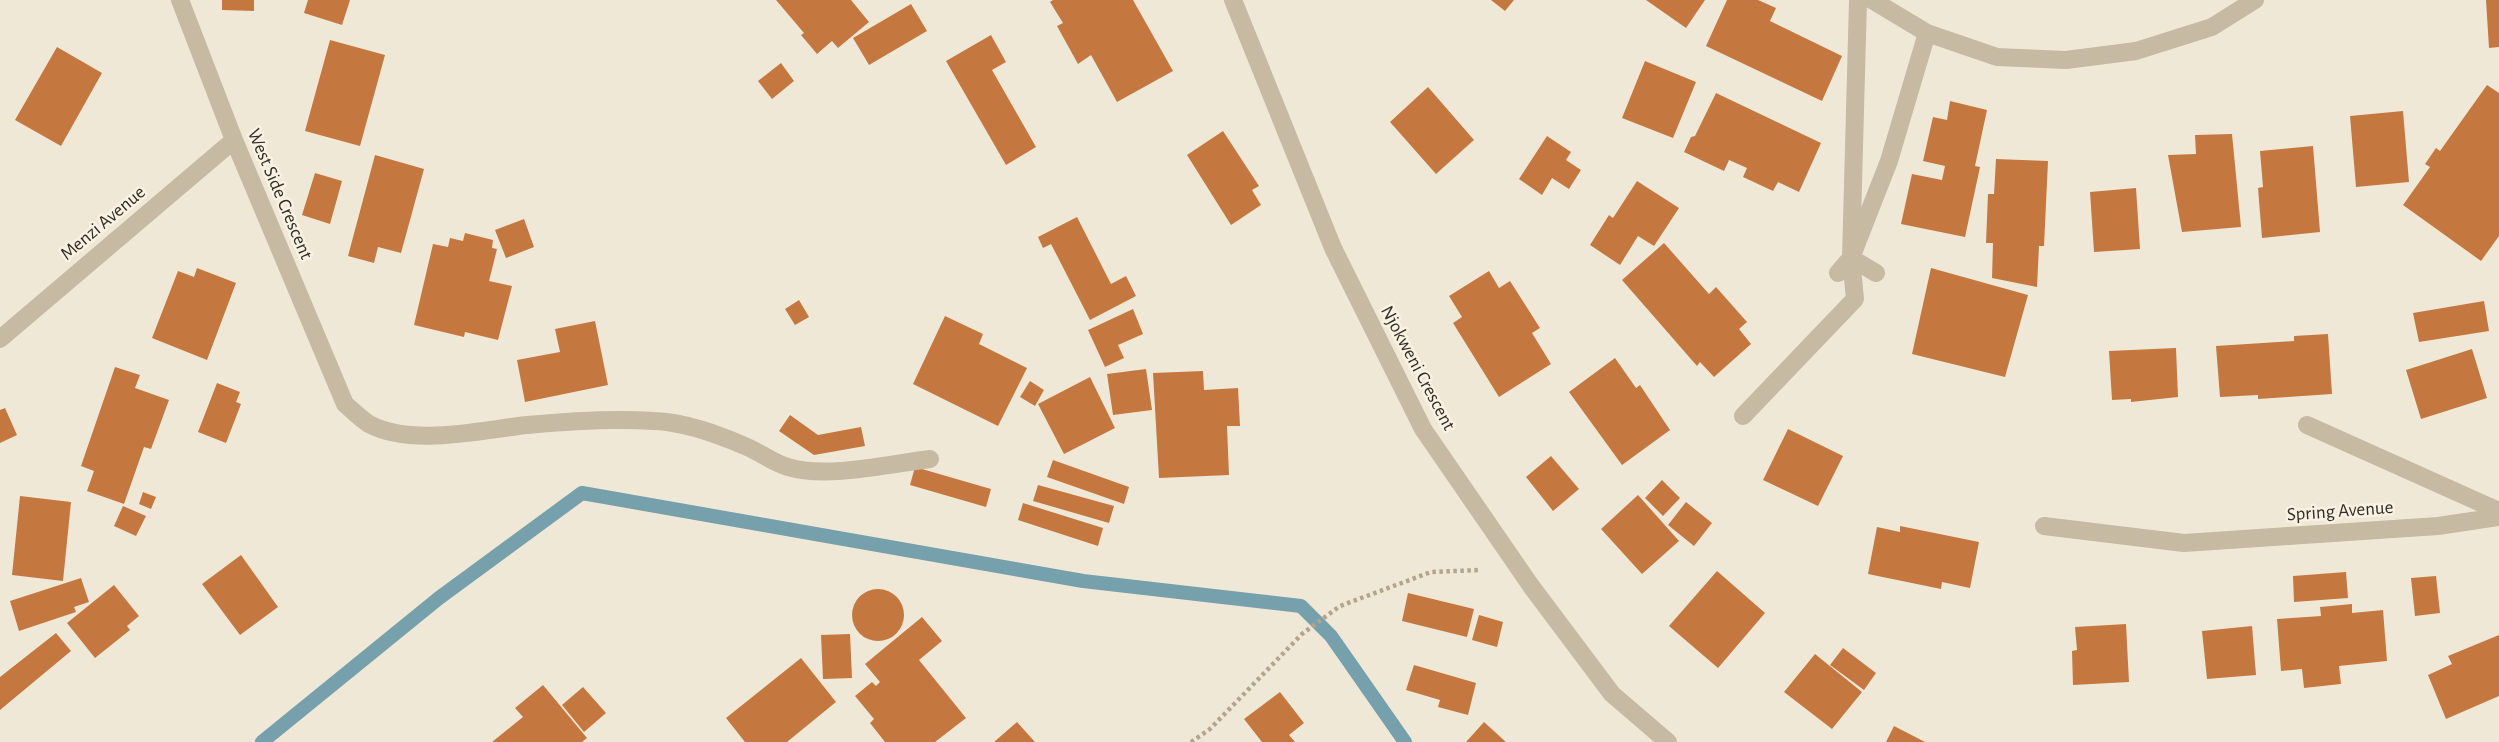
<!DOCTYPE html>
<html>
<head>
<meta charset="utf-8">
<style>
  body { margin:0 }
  canvas { display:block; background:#f0e8d6 }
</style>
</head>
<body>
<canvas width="2499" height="742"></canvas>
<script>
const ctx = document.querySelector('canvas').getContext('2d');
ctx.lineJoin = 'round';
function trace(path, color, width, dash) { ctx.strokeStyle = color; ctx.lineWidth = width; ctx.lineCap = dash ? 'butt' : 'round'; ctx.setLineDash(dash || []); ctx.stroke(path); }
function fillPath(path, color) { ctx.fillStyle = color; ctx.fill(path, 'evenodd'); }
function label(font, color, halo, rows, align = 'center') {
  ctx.font = font + ' "Alegreya Sans",sans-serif'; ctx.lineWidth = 5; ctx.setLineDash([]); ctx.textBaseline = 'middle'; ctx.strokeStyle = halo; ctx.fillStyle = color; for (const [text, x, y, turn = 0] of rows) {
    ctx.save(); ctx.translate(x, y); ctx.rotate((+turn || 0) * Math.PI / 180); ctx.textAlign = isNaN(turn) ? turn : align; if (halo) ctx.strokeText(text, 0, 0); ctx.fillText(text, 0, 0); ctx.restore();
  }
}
trace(new Path2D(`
  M262 742 439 598 582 493 1083 581 1301 606 1331 636 1405 742`), '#76a0ac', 14);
fillPath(new Path2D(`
  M222 0H254V11L222 10Z
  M308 0H350L342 25 304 13Z
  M776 0H851L869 22 838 48 832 41 817 54 801 35 804 33Z
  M1053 0H1133L1173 71 1117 102 1091 55 1078 64 1057 26 1063 23 1050 2Z
  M1491 0H1514L1505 11Z
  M1646 0H1705L1686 28Z
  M1727 0H1758L1776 8 1770 21 1842 56 1822 101 1706 46Z
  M2486 0H2499V47L2489 48Z
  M911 4 927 31 869 65 853 38Z
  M991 35 1006 62 992 70 1036 147 1006 165 946 61Z
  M330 40 385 55 360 146 305 131Z
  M57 47 102 73 61 146 15 120Z
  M1645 61 1696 82 1673 138 1622 118Z
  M781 63 794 81 772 99 758 81Z
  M2487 85 2499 93V236L2481 261 2403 205 2430 167 2425 164 2436 148 2440 151Z
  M1428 87 1474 140 1436 174 1390 122Z
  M1716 93 1821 143 1799 192 1778 182 1773 191 1743 177 1747 168 1729 160 1724 171 1684 152 1691 137 1695 136Z
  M1950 101 1987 110 1975 166 1980 167 1965 237 1901 224 1912 174 1942 180 1945 166 1923 161 1933 117 1947 120Z
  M2403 111 2409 182 2356 187 2350 116Z
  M1223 131 1259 186 1252 190 1261 205 1231 225 1187 155Z
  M2232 134 2241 227 2182 232 2168 155 2196 154 2195 135Z
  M1547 136 1571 152 1566 160 1581 170 1569 189 1552 178 1542 195 1519 179Z
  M2313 146 2320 232 2262 238 2258 188 2263 187 2260 151Z
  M375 155 424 169 401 253 378 247 374 263 348 256Z
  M1996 159 2048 161 2044 246H2039L2037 287 1992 278 1993 243H1986L1988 194H1994Z
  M315 173 342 181 330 224 302 215Z
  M1637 181 1679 208 1654 246 1638 236 1620 265 1590 245 1609 215 1613 218Z
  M2136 188 2140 249 2094 252 2090 192Z
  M1077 217 1111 284 1126 276 1136 296 1090 320 1051 244 1043 248 1038 237Z
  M524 219 534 247 506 258 495 230Z
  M465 233 493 240 492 248 497 249 489 281 512 286 498 340 465 332 464 337 414 325 433 244 448 247 450 238 463 241Z
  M1664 243 1709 294 1716 287 1747 322 1739 329 1751 344 1714 377 1700 362 1697 366 1622 280Z
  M197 268 236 283 207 360 152 338 178 271 194 277Z
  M1931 268 2028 295 2005 377 1912 354Z
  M1489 271 1499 288 1510 281 1540 328 1532 333 1551 364 1499 397 1453 323 1462 317 1449 296Z
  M799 300 809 317 795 325 785 309Z
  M2484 301 2489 331 2419 342 2413 313Z
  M1133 309 1143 334 1118 345 1124 358 1105 367 1088 330Z
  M945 316 983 334 979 344 1027 368 998 426 913 384Z
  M595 321 608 385 525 402 517 360 560 352 555 329Z
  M2328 334 2332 394 2258 399V395L2220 397 2216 346 2294 341V336Z
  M2176 348 2178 397 2131 402V399L2112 400 2109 351Z
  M2472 349 2487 398 2421 419 2406 370Z
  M1615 358 1636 388 1640 385 1670 430 1622 465 1569 392Z
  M115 367 140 375 135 388 169 400 151 449 144 447 124 504 87 491 94 471 81 466Z
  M1146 369 1152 410 1113 415 1107 374Z
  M1203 371 1204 390 1238 388 1240 426H1227L1229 475 1159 478 1153 373Z
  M1090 377 1115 428 1064 454 1038 404Z
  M1030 381 1044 390 1035 406 1020 397Z
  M217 383 240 392 236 402 241 404 226 443 198 432Z
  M5 408 17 435 0 443V410Z
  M790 415 818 435 861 427 865 446 814 455 779 431Z
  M1788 429 1843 456 1818 506 1763 480Z
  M1551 456 1579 489 1553 511 1526 477Z
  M1053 460 1129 487 1124 504 1047 477Z
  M915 467 991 489 986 507 910 485Z
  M1662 480 1680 498 1663 516 1645 498Z
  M1038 485 1114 506 1109 523 1033 501Z
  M143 492 156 497 151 509 139 504Z
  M1638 495 1679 541 1642 574 1601 529Z
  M20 496 71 502 63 581 12 575Z
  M1686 502 1712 523 1694 546 1668 525Z
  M1023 503 1103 528 1098 546 1018 520Z
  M123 506 146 516 136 536 114 526Z
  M1900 526 1979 542 1970 588 1942 582 1941 589 1868 574 1877 527 1900 532Z
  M241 555 278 607 240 635 202 584Z
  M1717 571 1765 613 1718 668 1669 626Z
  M2346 572 2348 598 2294 602 2293 576Z
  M2436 576 2440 613 2415 616 2411 578Z
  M81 578 89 602 74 607 76 612 19 631 10 601Z
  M114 585 139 616 127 626 130 630 95 658 67 623Z
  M852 615a26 26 0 1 1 52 0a26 26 0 1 1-52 0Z
  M1408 593 1474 609 1467 637 1402 621Z
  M2352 604V613L2383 610 2387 661 2339 666 2341 684 2304 688 2302 669 2281 671 2277 619 2321 616 2320 607Z
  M1479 615 1503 622 1497 647 1472 640Z
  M922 617 942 641 919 660 966 718 935 742H885L870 723 874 719 855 696 872 682 876 686 880 682 865 664Z
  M2126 624 2129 682 2073 685 2072 651 2077 650 2075 627Z
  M2252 626 2256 675 2207 679 2202 631Z
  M56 633 71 651 0 710V677Z
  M850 634 852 678 823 679 821 635Z
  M2499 635V696L2446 719 2428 675 2452 664 2448 656Z
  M1843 648 1876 673 1864 690 1830 665Z
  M1815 654 1862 692 1832 729 1784 692Z
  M801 658 836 702 787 742H745L726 718Z
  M1414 665 1476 683 1468 715 1438 707 1440 700 1406 690Z
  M543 685 587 738 582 742H492L523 717 515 708Z
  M583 687 606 713 584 732 562 705Z
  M1280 692 1304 723 1289 735 1295 742H1262L1244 719Z
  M1017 722 1035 742H994Z
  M1484 722 1506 742H1466Z
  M1894 726 1925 742H1886Z`), '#c47840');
trace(new Path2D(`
  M1191 742 1210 729 1302 634 1340 606 1431 572 1480 570`), '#b3a48d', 4.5, [3.5, 3.5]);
trace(new Path2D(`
  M180 0 234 140 345 404C352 410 361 419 369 424 412 447 481 430 527 425 569 421 612 418 654 421 685 422 717 434 745 446 760 452 773 463 788 467 826 479 890 464 930 459
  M1233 0 1333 248 1423 429 1531 586 1612 694 1668 742
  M1872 0 1927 33 1997 57 2066 60 2136 51 2212 27 2255 0
  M1851 258 1876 273
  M1838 273 1851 258 1889 161 1927 33
  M0 339 234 140
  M1743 416 1855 299 1851 258 1858 0
  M2307 425 2499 511
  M2044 526 2184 543 2438 526 2499 517`), '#c7baa3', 18);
label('19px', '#322b25', '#f8f2e2', [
  ["West Side Crescent",280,194,67],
  ["Menzi Avenue",103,223,-40],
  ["Njokweni Crescent",1418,368,62],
  ["Spring Avenue",2340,511,-4]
]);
</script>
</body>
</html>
